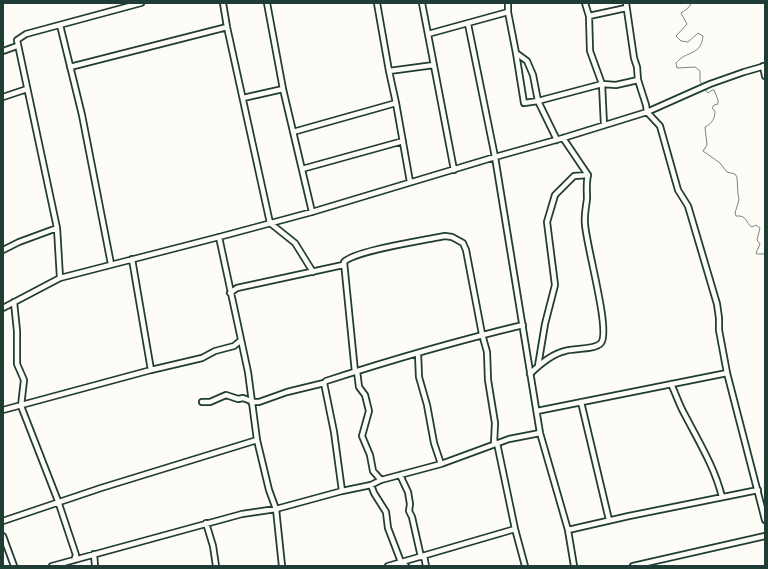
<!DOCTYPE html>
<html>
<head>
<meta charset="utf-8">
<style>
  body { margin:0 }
  #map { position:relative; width:768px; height:569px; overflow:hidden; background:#fdfcf7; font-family:"Balsamiq Sans",sans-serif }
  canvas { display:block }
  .frame { position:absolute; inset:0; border:4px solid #1f3d34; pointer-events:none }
</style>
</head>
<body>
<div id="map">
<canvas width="768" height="569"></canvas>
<div class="frame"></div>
</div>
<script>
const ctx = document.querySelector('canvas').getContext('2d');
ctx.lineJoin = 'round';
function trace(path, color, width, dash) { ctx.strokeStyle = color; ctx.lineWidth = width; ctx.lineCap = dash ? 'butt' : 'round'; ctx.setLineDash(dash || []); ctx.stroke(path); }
trace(new Path2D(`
  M692 3 687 9 681 13 687 24 676 36 681 41 688 42 698 33 703 36C701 56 687 50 676 63L677 68 695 67 700 71V81L702 85
  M705 89 708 93 712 90H714L718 100V104L714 105 712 108 715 111C715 118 712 124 705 127L707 145 703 151 720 163 727 172 735 174 737 177 738 194 739 200 735 213 736 216C748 215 745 223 752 227L756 225 760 228 757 240 760 244 756 253 757 254H763L765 253`), '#75877f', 1);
const minor = new Path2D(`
  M223 3 227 27 270 223 295 243 313 272
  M267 3 283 89 312 212
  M377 3 389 71 396 103 410 182
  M422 3 454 170
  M585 3 589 16 590 51 602 84 604 125
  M626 3 634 58 637 67 638 80 646 105 647 112 660 126 678 190 688 206 717 304 719 318V330L727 373
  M508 12 516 53 524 103 538 101 557 140
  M589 16 626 8
  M468 24 495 157 540 433 568 530 574 566
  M60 25 82 115 111 264
  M428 34 508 12V3
  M3 51 17 46
  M516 53 527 61 533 75 538 101 602 84 616 85 638 80
  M763 66 765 76
  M70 67 227 27
  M389 71 434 65
  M3 97 27 89
  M243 98 283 89
  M293 132 396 103
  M302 169 403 141
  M219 237 248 372 257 440 269 490 276 509 282 566
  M3 250 19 242 57 228
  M132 259 151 370
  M60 278 57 228 17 40 26 34 141 3
  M230 293 237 288 343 265
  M14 302 17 331V364L24 380 21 406 58 501 76 555 74 560
  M3 308 60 278 219 237 312 212 495 157 563 138 647 112 710 84 744 72 765 66
  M418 353 419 377 427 405 434 443 441 464
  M538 366 545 324 555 285 547 222 555 195 574 176 588 175
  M357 371 359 387 365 395 369 411 362 436 370 455 373 471 381 480
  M355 372 344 262C355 251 415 242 434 238L445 236 452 237 463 243 466 250 482 334 487 352 488 380 495 423 494 444
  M530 374C540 364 552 354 565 351 574 348 595 350 601 343 611 331 586 245 585 224 584 216 586 207 587 199 587 191 586 183 588 175L563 138
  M324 383 334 432 342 491
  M671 384C676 394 679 405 685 415 699 442 715 468 722 497
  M202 402H210L226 395 238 399 243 398 251 401
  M251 402H259L287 392 324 383 326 381C391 360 456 341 523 325
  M581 402 609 520
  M3 410 151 370 202 358 215 351 234 346 240 341
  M537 411 727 373 765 520
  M497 443 515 529 525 566
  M400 475 408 492 410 504 409 511 412 517 421 557
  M371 485 374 493 386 512 388 528 401 562 406 566
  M3 521 101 488 257 440
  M206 523 213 546 216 566
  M568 530 629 516 758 490
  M3 536 14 566
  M94 554 95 566
  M424 556 426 566
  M52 566 242 514 276 509 342 491 371 485 381 480 441 464 509 439 540 433
  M388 566 515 529
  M633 566 765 536`);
trace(minor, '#1f3d34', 8);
trace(minor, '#fdfcf7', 4.5);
</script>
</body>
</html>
